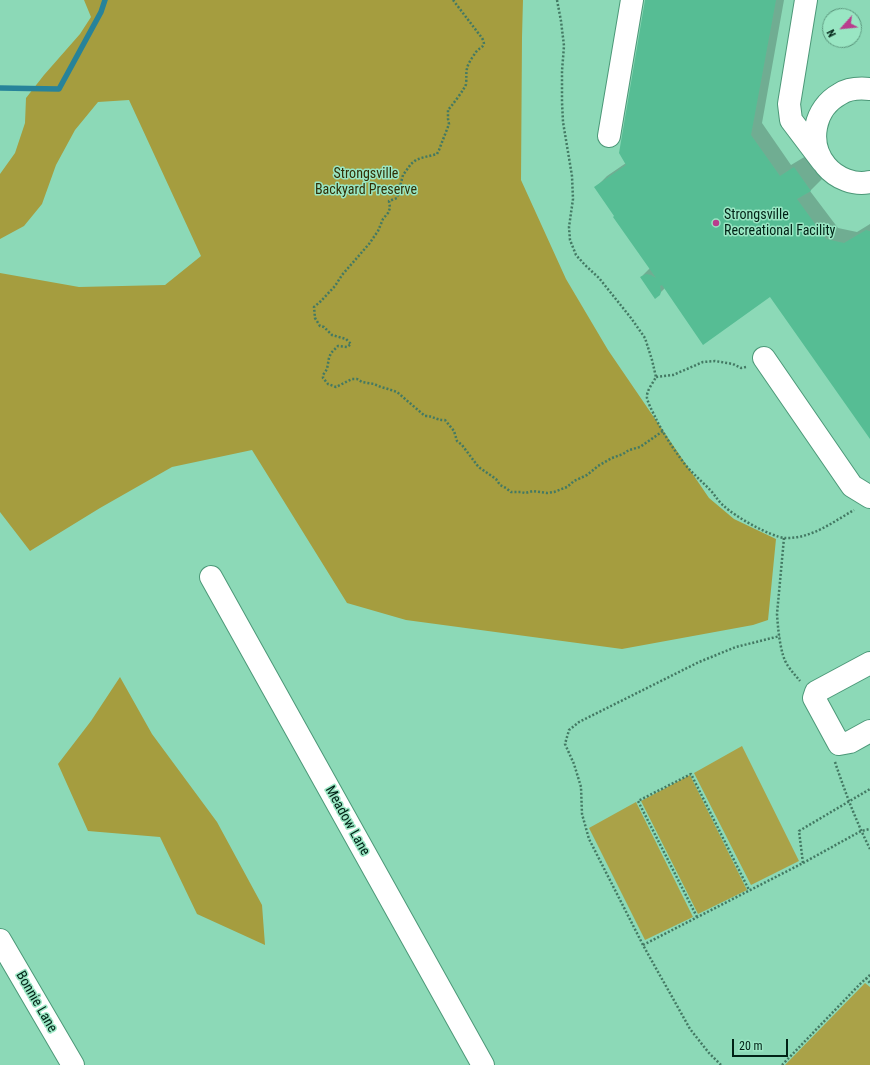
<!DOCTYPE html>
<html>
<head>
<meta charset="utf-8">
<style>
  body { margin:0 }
  #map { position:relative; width:870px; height:1065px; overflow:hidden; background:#8cd9b7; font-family:"Roboto Condensed",sans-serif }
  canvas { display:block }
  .north { position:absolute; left:822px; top:8px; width:40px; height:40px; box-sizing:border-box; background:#99e6c3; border:1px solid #5c987e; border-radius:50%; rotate:243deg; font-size:11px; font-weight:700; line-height:16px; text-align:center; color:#012216 }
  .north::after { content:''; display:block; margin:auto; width:14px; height:18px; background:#b93d8d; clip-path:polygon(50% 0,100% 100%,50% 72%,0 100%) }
  .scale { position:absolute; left:732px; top:1039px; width:56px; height:18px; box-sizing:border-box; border:2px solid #012216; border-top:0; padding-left:5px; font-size:12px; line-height:14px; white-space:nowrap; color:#012216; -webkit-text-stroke:3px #99e6c3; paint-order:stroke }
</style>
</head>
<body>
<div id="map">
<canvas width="870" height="1065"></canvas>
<div class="north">N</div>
<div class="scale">20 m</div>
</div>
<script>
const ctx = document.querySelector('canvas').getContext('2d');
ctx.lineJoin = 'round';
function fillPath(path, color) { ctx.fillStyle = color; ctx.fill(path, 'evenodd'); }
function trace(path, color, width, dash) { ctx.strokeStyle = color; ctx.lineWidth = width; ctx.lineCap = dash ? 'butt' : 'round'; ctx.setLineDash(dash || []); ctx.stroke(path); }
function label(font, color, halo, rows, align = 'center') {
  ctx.font = font + ' "Roboto Condensed",sans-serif'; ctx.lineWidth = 3; ctx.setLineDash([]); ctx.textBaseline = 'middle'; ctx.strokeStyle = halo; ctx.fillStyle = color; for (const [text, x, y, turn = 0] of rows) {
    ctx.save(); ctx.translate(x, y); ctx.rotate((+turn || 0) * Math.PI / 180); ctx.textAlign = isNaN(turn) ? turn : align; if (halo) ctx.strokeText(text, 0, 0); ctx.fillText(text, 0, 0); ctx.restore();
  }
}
fillPath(new Path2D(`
  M742 746 799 861 751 885 694 773Z
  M690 775 747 890 698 914 641 801Z
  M636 802 693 917 645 940 589 828Z
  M865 983 870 987V1065H785Z`), '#aaa248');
fillPath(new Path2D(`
  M84 0H523L522 37 521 180 566 279 608 350 709 498 734 519 776 539 768 620 753 625 622 649 406 620 347 603 252 450 172 467 100 508 30 551 0 512V273L79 287 165 285 201 256 129 100 98 102 75 130 56 165 42 204 24 226 0 239V174L15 153 25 123 26 98 44 75 80 34 91 17Z
  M120 677 152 734 217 822 262 905 265 945 197 914 160 837 88 831 58 764 91 721Z`), '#a59d3f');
fillPath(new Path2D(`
  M646 0H784L762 123 791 165 806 156 822 179 810 191 838 228 857 232 870 224V437L771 296 665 288 659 294 641 277 650 268 596 187 607 176 626 163Z`), '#0003');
trace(new Path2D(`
  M0 88 59 89 101 12 105 0`), '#27839a', 5.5);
fillPath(new Path2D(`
  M645 0H776L751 135 780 176 794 167 811 191 797 199 826 239 844 243 866 230 870 231V439L770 297 703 345 662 285 660 286 661 292 660 295 655 299 640 277 646 274 651 275 656 278 613 217 614 216 594 187 626 165 619 153Z`), '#56bd94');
const minor = new Path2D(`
  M806 0 789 104 791 120 822 161
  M870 89C860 88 849 88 840 94 814 108 807 143 826 166 831 172 838 177 846 180 854 183 862 184 870 182
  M609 136 632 0
  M764 358 852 486 870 497
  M211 577 483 1065
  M870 663 816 692 814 698 839 744 850 742 870 731
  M0 940 73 1065`);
trace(minor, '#4c9878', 24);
trace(new Path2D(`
  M453 0 482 38C487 47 481 46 476 52 474 55 471 59 469 63 465 71 467 76 466 84 466 87 451 107 448 110V119L449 124 439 150 437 154 421 158 416 160 411 164 403 175 397 198 389 201 390 208 388 213 383 219 378 231 369 244 342 275 335 286 321 301 314 307 315 318 320 326 324 327 332 335 346 339 351 344 347 347 338 346 331 353 329 358 327 369 323 375V378L328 384 336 387 352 379H357L362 382 374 384 381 387 388 389 397 392 425 416C434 416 435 420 445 420L454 431 457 441 462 445 477 465 480 468 496 479 500 485 506 488 511 492H521L525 493 533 491 547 493 554 492 567 487 574 481 587 475 598 466 612 458 623 454 629 450 640 447 663 431
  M557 0 561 21 564 46 562 71V102L563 122 572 176 573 199 569 227 570 240 576 255 585 265 599 278 631 318 645 338 652 360 656 377
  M746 367 741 368 733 364 715 361 703 362 673 375 656 377C653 383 646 391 647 398 649 406 654 414 657 421 664 434 672 447 681 459 690 472 702 481 712 492 716 497 719 502 724 506 734 516 771 537 785 538 811 539 833 522 854 510
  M784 538 777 614C778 628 780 655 788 666 792 672 796 676 800 681
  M835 762C845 792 856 821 870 849
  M803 863 861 831 870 829
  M697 917 638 801 691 774 749 890
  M643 945 803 863 799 831 870 789
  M866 978 870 983
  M721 1065 709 1053 690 1029 643 945 589 839 582 814 581 787 574 764 565 744 569 730 579 722 699 662 736 647 780 636
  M782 1065 861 983 870 975`), '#437963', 2.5, [2, 2]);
trace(minor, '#fff', 22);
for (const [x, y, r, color] of [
  [716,223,4,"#b93d8d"]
]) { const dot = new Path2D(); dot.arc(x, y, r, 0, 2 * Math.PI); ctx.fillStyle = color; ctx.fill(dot); trace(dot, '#99e6c3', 1.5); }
label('14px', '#322e05', '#99e6c3', [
  ["Strongsville",366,174],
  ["Backyard Preserve",366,190]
]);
label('14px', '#012216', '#99e6c3', [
  ["Strongsville",724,215],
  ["Recreational Facility",724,231]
], 'left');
label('14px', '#012216', '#99e6c3', [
  ["Meadow Lane",347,821,61],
  ["Bonnie Lane",36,1002,60]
]);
</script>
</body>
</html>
